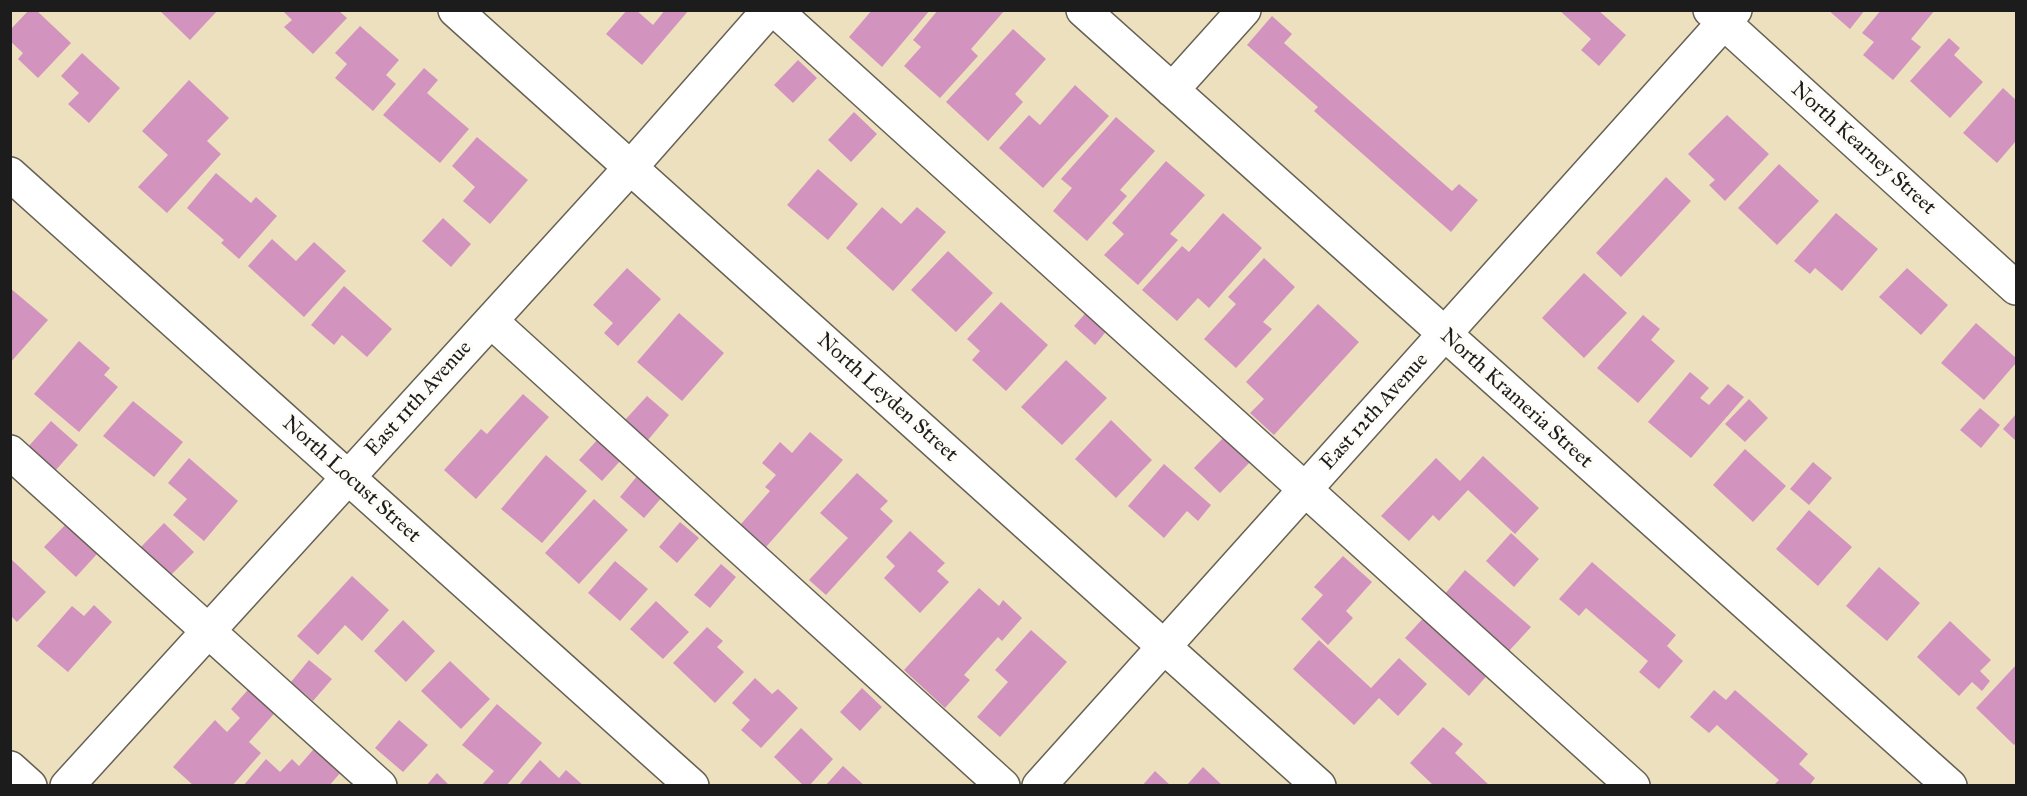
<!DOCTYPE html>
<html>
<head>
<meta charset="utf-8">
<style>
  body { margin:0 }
  #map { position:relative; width:2027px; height:796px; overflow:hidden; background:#ede0be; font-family:"IM FELL Great Primer",serif }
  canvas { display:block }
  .frame { position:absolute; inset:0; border:12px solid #1c1c1c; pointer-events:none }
</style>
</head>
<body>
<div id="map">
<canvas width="2027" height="796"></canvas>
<div class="frame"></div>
</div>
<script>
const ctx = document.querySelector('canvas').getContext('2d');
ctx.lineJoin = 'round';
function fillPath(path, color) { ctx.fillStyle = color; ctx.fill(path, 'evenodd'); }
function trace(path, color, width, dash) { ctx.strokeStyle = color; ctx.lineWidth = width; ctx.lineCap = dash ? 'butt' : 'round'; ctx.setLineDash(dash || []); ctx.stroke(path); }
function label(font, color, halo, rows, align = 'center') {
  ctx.font = font + ' "IM FELL Great Primer",serif'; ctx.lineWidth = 6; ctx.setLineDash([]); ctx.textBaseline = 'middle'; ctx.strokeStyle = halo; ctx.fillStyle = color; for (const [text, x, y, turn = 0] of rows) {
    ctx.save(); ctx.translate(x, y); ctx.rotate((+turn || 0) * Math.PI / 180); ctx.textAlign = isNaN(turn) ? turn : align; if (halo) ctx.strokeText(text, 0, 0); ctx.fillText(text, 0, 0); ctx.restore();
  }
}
fillPath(new Path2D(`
  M29 10H36L71 43 38 78 18 59 23 53 10 41V30Z
  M159 10H218L190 40Z
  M282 10H338L347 18 313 54 284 27 292 20Z
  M627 10H636L653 25 665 10H689L642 65 606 34Z
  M872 10H930L882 67 849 37Z
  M938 10H1005L971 49 978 56 940 98 904 66 921 47 913 40Z
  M1559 10H1598L1626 35 1599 66 1581 50 1591 39Z
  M1828 10H1865L1850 29Z
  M1881 10H1935L1911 39 1921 47 1893 80 1863 55 1874 42 1862 33Z
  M1272 16 1292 34 1284 43 1452 191 1459 184 1478 200 1451 232 1314 111 1318 107 1247 45Z
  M360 26 399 60 386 75 396 84 373 111 335 78 347 64 335 53Z
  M1013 29 1046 59 1015 94 1023 102 988 141 946 102Z
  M1949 38 1960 48 1954 55 1983 82 1950 118 1910 81Z
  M82 53 120 88 89 123 68 104 79 93 61 76Z
  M798 60 817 78 793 103 774 85Z
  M424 68 438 80 427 93 469 129 440 163 383 115Z
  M189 80 229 118 207 141 221 154 167 213 138 187 168 155 142 131Z
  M1075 85 1109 116 1043 188 999 148 1029 115 1040 125Z
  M2003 88 2016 100V141L1997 163 1963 133Z
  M854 112 877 134 851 162 828 140Z
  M1727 115 1769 154 1725 201 1709 185 1715 180 1688 154Z
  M1116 117 1155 151 1120 190 1127 196 1087 241 1053 211 1072 188 1061 179Z
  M477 137 528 180 490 224 463 201 475 187 452 166Z
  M1166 161 1205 195 1170 234 1178 240 1138 285 1104 255 1124 234 1112 223Z
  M1779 164 1819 201 1777 245 1738 208Z
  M818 169 858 204 828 240 787 205Z
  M216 173 251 203 256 197 277 216 239 259 221 243 224 240 187 208Z
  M1666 177 1691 201 1621 277 1596 253Z
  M882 207 901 224 917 207 946 232 893 291 846 248Z
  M1223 213 1262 248 1209 308 1198 298 1177 321 1142 290 1182 246 1189 252Z
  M1836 213 1878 249 1842 291 1815 268 1810 274 1794 261Z
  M443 218 471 244 451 267 422 241Z
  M272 239 296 261 314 242 346 271 304 317 248 266Z
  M948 251 993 293 956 332 911 290Z
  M1264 258 1295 287 1263 322 1272 329 1236 368 1204 339 1236 304 1228 297Z
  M627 268 661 299 618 346 604 333 613 323 593 305Z
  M1907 268 1948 305 1921 335 1879 297Z
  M1584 273 1627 313 1584 358 1542 318Z
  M344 286 392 329 367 357 342 335 334 345 311 325Z
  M10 288 48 320 10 363Z
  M1001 302 1048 345 1006 391 972 360 980 351 967 339Z
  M1318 304 1359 342 1274 435 1250 413 1264 399 1246 382Z
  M1093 305 1113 323 1095 345 1074 326Z
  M679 313 724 353 682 401 637 362Z
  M1643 315 1660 329 1651 340 1675 361 1638 403 1597 368Z
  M1976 323 2016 358V363L1984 400 1941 363Z
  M79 341 110 368 104 375 118 387 79 432 34 394Z
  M1066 360 1107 398 1062 445 1021 407Z
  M1690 372 1709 388 1700 398 1709 405 1728 384 1744 397 1691 458 1648 422Z
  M523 394 549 417 476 499 444 470 481 429 487 434Z
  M647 396 669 415 648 440 625 420Z
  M1749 399 1768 418 1745 442 1725 424Z
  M133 401 183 442 154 477 103 436Z
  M1980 408 2000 425 1981 448 1960 430Z
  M2016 414V441L2003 429Z
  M1111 420 1152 460 1116 498 1075 459Z
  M51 421 78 445 55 471 28 447Z
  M810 432 843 460 766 547 741 524 770 491 765 487 776 475 762 463 780 442 792 453Z
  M1225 436 1251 461 1220 493 1194 468Z
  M598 439 621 460 602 481 579 460Z
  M1745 449 1786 486 1753 522 1713 485Z
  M546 455 587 491 542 543 501 509Z
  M1483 456 1539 508 1515 534 1468 490 1439 521 1433 515 1409 541 1381 516 1436 458 1460 481Z
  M189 458 238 501 204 541 173 515 187 499 168 483Z
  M1813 462 1832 478 1809 505 1790 489Z
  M1164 464 1211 505 1198 521 1187 511 1164 538 1128 506Z
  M857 473 888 501 880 509 893 521 826 595 809 580 848 538 820 513Z
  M638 475 663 496 644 518 620 497Z
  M594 499 628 530 579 584 545 553Z
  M1809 510 1852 547 1818 586 1776 549Z
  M680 522 699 538 677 563 659 547Z
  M164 523 194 552 171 575 141 547Z
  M66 524 97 554 76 577 44 547Z
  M910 531 945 563 937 571 949 582 920 613 884 578 895 566 886 557Z
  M1511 533 1539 559 1514 587 1486 561Z
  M1343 556 1372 582 1346 611 1353 618 1328 645 1301 619 1323 595 1314 587Z
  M10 558 46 592 17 622 10 615Z
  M615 561 648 589 620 621 588 593Z
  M1592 562 1676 635 1667 646 1683 661 1659 689 1639 672 1648 661 1586 608 1579 616 1559 599Z
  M721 564 736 577 710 608 694 595Z
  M1879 567 1920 603 1887 641 1846 606Z
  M1465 570 1531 627 1509 651 1444 595Z
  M352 576 389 610 362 641 345 625 318 655 297 636Z
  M979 588 999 606 1003 600 1022 618 1002 641 998 637 964 675 970 680 945 708 904 670Z
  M656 601 689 632 663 659 630 629Z
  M94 605 112 622 68 672 37 646 72 606 84 616Z
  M1427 614 1490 672 1469 696 1405 638Z
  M403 620 435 651 406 682 374 651Z
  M1950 621 1991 660 1980 671 1990 681 1982 691 1972 682 1959 696 1917 657Z
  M707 627 723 641 717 647 744 672 715 703 673 663Z
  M1031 630 1067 662 1000 737 977 717 1008 682 995 670Z
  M1319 640 1371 688 1399 658 1427 684 1398 716 1379 698 1354 725 1293 669Z
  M309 660 332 679 313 701 291 682Z
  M450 661 490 699 461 729 421 691Z
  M2016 665V743L2014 745 1976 708Z
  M755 678 772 694 778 689 798 708 761 748 741 730 750 720 732 703Z
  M253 684 280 707 249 742 261 753 232 786H194L173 767 215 720 227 732 240 718 231 709Z
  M862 688 882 707 860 731 840 712Z
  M1714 690 1726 700 1735 690 1808 754 1799 764 1815 778 1809 786H1773L1779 780 1717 725 1709 733 1690 717Z
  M497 704 542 743 506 786H481L494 771 462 745Z
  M399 720 428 745 403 772 375 748Z
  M1443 727 1463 744 1455 753 1490 786H1434L1410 763Z
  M801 728 833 759 809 786H804L774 757Z
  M319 743 346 766 329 786H243L266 759 280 772 292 759 299 766Z
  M540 760 559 778 566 770 584 786H518Z
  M843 766 865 786H825Z
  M1203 767 1223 786H1186Z
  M1155 771 1171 786H1142Z
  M437 773 450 786H426Z`), '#d393bf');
const minor = new Path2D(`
  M455 10 1319 786
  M775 10 1633 786
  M1083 10 1950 786
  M1710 10 2016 288
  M1172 90 1244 10
  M10 174 692 786
  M491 321 1003 786
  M10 452 380 786
  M67 786 630 168 769 10
  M1039 786 1735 10`);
const major = new Path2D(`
  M10 768 30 786`);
trace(minor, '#656155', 36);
trace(major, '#656155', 36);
trace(minor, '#fff', 33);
trace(major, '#fff', 33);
label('21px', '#1c1c1c', '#fdfcf7', [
  ["North Kearney Street",1863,149,42],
  ["North Leyden Street",887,398,42],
  ["East 11th Avenue",419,399,-48],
  ["North Krameria Street",1516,399,42],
  ["East 12th Avenue",1375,412,-48],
  ["North Locust Street",351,480,42]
]);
</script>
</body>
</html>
